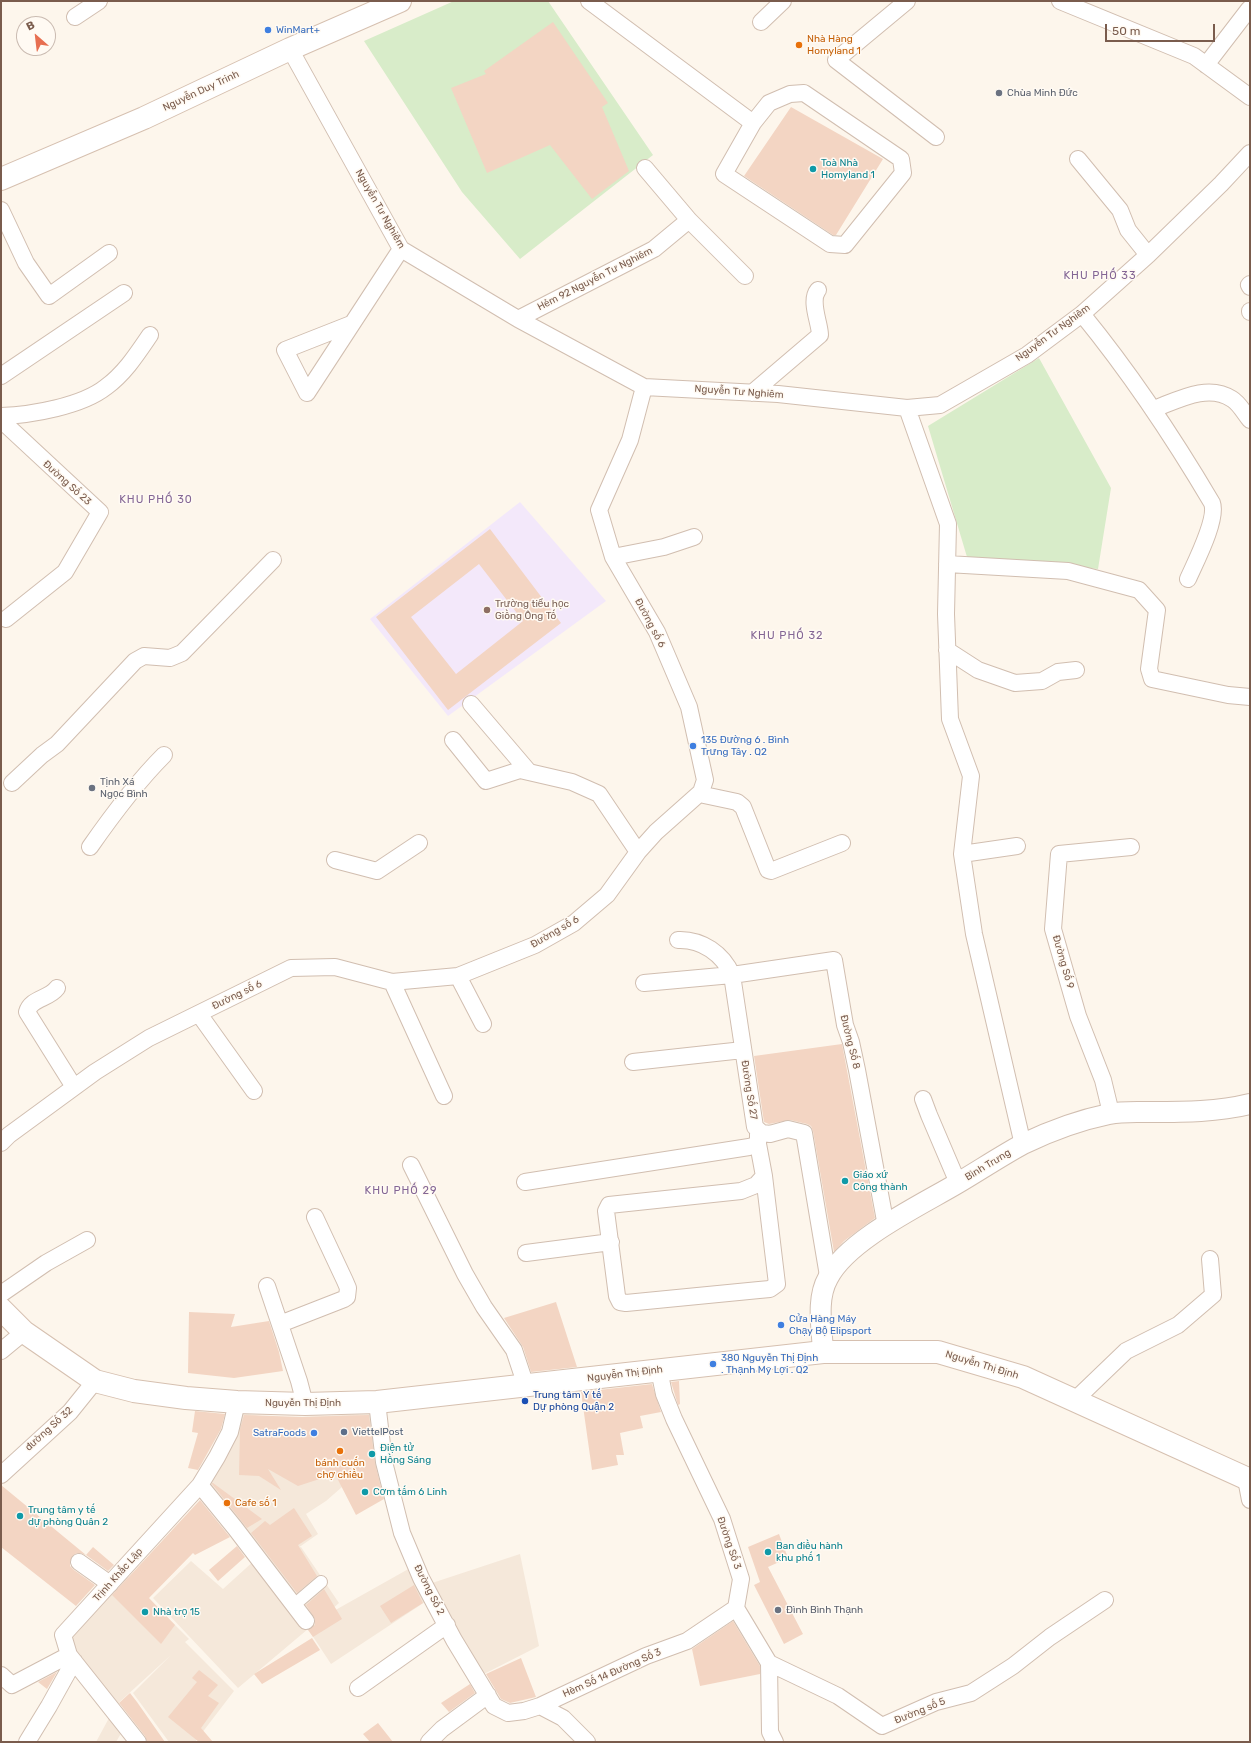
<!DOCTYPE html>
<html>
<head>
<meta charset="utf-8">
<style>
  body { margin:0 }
  #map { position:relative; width:1251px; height:1743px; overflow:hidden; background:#fdf6ec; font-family:Rubik,sans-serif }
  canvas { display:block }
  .frame { position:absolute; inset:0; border:2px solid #7a5c4d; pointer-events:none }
  .north { position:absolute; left:16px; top:16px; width:40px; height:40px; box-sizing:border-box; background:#fffaf3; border:1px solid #cabbb1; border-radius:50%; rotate:332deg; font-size:11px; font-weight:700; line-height:16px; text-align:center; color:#7a5c4d }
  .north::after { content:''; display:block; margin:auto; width:14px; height:18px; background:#e76f51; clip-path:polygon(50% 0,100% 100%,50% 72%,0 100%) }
  .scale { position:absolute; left:1105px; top:24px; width:110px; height:18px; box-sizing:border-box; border:2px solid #7a5c4d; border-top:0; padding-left:5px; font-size:12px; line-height:14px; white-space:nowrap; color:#7a5c4d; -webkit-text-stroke:3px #fffaf3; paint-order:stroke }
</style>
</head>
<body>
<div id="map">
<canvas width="1251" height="1743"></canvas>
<div class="frame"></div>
<div class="north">B</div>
<div class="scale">50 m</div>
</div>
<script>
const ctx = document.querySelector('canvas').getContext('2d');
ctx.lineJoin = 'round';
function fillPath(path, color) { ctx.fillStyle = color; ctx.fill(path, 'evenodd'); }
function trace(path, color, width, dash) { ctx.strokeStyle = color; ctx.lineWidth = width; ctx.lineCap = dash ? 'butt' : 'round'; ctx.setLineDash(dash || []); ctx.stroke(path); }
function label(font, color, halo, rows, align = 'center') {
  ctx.font = font + ' Rubik,sans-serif'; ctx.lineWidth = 3; ctx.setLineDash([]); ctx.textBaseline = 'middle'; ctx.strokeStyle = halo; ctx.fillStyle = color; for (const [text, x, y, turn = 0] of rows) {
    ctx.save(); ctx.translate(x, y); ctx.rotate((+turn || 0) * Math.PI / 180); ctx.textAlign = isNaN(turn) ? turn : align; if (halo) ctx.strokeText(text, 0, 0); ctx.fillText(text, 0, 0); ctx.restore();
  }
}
fillPath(new Path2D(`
  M241 1413 262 1416 298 1485 302 1417 372 1414 379 1468 342 1487 326 1501 306 1514 318 1534 298 1548 301 1547 339 1603 323 1617 412 1567 428 1600 331 1664 308 1629 238 1688 153 1598 191 1561 223 1589 256 1559 202 1487Z
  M520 1554 539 1646 482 1675 429 1584Z
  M124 1574 189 1639 185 1642 234 1691 195 1742H169L133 1693 171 1655 114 1707 69 1655 67 1636Z
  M109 1718 123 1730 116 1742H96Z`), '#f5e8da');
fillPath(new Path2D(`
  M520 502 606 601 448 716 370 619Z`), '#f3e8fa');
fillPath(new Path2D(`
  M454 1H548L653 155 520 259 462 192 364 41Z
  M1039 358 1111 488 1098 569 967 557 928 426Z`), '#d8ecc9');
fillPath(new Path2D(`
  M553 22 608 103 602 107 629 171 592 199 550 145 487 173 451 88 486 74 484 71Z
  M791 107 883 159 836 235H833L744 176Z
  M490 529 561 623 448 710 376 617ZM479 564 523 621 456 674 411 617Z
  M842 1044 875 1218 844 1241 834 1252 813 1131 811 1126 807 1124 790 1120 769 1124 764 1122 754 1056Z
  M556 1302 577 1367 531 1372 523 1347 504 1318Z
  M189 1312 235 1314 231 1327 269 1321 279 1352 283 1371 234 1378 188 1373Z
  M679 1381 680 1404 678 1405 671 1382Z
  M652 1384 661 1412 640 1416 643 1428 620 1433 624 1455H616L618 1465 592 1470 581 1392Z
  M195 1411 225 1414 221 1429 198 1470 188 1468 198 1433 192 1432Z
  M244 1415 302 1417 369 1415 375 1463 384 1499 356 1515 335 1474 298 1486 268 1469 281 1490 259 1476 239 1475 240 1429Z
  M212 1483H213L262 1519 247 1528 212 1484Z
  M1 1485 86 1555 80 1553 75 1554 70 1561V1566L74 1570 95 1585 76 1606 1 1547Z
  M200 1500 230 1537 195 1555 193 1553 149 1598 175 1625 161 1644 112 1595Z
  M294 1508 312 1536 298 1545 317 1576 297 1593 251 1533 265 1521 270 1525Z
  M779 1534 788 1558 768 1567 803 1634 784 1644 754 1585 760 1582 748 1547Z
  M237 1546 245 1557 218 1581 209 1570Z
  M93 1547 114 1565 108 1571 86 1555Z
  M414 1585 423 1603 391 1623 380 1606Z
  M324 1589 342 1619 313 1637 308 1630 315 1625V1619L306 1605Z
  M733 1621 760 1666V1674L700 1686 692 1649Z
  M312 1638 320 1650 262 1684 254 1674Z
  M521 1658 536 1697 510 1703 501 1699 486 1674Z
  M199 1670 218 1685 208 1696 219 1703 201 1728 213 1742H199L168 1717 197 1682 192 1678Z
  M57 1672 47 1689 38 1682Z
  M470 1684 475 1693 449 1712 441 1703Z
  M130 1693 137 1702 165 1742H147L145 1736 119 1703Z
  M378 1723 393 1742H370L363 1734Z`), '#f3d5c3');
const pedestrian = new Path2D(`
  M294 1605 321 1582`);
const minor = new Path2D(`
  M589 1 753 123
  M907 1 836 60 936 137
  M1060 1 1194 56 1250 97
  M75 17 99 1
  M761 22 783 1
  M290 49 401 249 518 319 644 387 778 394 907 408 940 405 1027 355 1082 314 1148 255 1221 184 1250 153
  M1206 65 1249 9
  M804 93 901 159 903 173 845 245 830 244 724 174 753 123 769 103 790 94Z
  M1078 159 1120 210 1128 230 1148 255
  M645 168 689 220 745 276
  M1 210 26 263 49 296 109 253
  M1250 284 1249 285 1250 287
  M1250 312V311
  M1082 314C1131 374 1173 437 1212 503 1218 519 1195 563 1188 579
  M518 319 654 249 689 220
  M1 376 124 293
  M307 393 401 249
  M307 393 285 350 351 324
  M752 393 820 335C820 323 809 301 818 290
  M907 408 948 524 946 614 950 719 971 776 962 854 974 934 1023 1145
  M1154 409C1178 400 1208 383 1232 399 1239 403 1245 414 1250 420
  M1 416C32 415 82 406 106 387 125 373 137 354 150 335
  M1 420 100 512 65 572 6 619
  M613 557 664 547 694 537
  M947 564 1068 571 1139 590 1157 610 1149 669 1152 679 1228 695 1250 697
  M947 650 978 670 1015 683 1042 681 1058 672 1076 670
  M471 704 529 772
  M453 740 486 781 520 770 572 782 599 794 638 852
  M12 783 42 755 57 744 135 661 144 656 170 658 182 653 273 560
  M701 792 704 795 737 802 743 807 768 870 771 871 842 843
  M90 847C113 814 136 783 164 755
  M962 854 1017 846
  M335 860 377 871 419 843
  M678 940C702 939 723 954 732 975L755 1127 762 1133 770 1134 788 1129 804 1133 828 1276
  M458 976 483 1024
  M392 982 444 1096
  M644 983 732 975 834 960 845 1025 851 1042 857 1070 886 1226
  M57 988C49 999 31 998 27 1012L74 1087
  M199 1014 254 1091
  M633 1062 743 1050
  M923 1099 929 1115 958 1183
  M1111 1113 1103 1080 1078 1016 1053 929 1059 854 1131 847
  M1 1143 9 1135 95 1072 149 1038 291 968 335 967 392 982 458 976 535 945 574 923 607 895 638 852 656 832 701 792 705 780 689 707 657 632 613 557 599 510 630 440 644 387
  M758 1144 764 1176 756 1185 741 1191 609 1205 606 1211 617 1296 620 1302 626 1303 759 1290 770 1289 777 1284 764 1176
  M411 1165 465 1274 484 1307 514 1350 526 1386
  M525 1182 749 1147 758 1144V1134
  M526 1253 611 1242
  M267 1286 299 1381 305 1404
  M1 1294 46 1263 87 1240
  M280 1324 344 1299 347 1297 348 1288 345 1281 315 1217
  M1 1351 24 1332
  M659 1370 664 1394 674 1419 722 1519 741 1579 736 1608 769 1663 770 1732 775 1742
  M1075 1400 1126 1351 1178 1325 1213 1295 1210 1259
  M377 1402 384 1462 402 1533 421 1578 454 1640 494 1706 508 1713 524 1711 540 1706 646 1656 687 1641 736 1608
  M1 1475 70 1412 95 1381
  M1246 1479 1250 1500
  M200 1485 235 1528 306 1621
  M79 1562 110 1584
  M769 1663 838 1696 882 1726 936 1702 971 1693 1013 1666 1050 1637 1105 1600
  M1 1675 12 1685 69 1655
  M358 1688 447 1625
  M540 1706 563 1718 587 1742
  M27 1742 49 1706 74 1661
  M138 1742 69 1655 63 1635 200 1485 217 1457 230 1432 237 1402
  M429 1742 442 1729 488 1695`);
const tertiary = new Path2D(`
  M823 1352C822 1328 816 1299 828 1278 847 1240 921 1205 958 1183 980 1170 1001 1156 1023 1144 1050 1131 1080 1120 1109 1114 1122 1111 1137 1112 1151 1112 1184 1112 1218 1112 1250 1104`);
const secondary = new Path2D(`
  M1 179 144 118 290 49 400 1
  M1 1309 24 1332 95 1381 134 1391 186 1398 237 1402 305 1404 377 1402 823 1352H938L1023 1377 1250 1480`);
trace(pedestrian, '#d1beb0', 14);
trace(minor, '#d1beb0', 18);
trace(tertiary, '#d1beb0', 22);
trace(secondary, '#d6c0b0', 24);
trace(pedestrian, '#fff', 12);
trace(minor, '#fff', 16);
trace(tertiary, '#fff', 20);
trace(secondary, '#fff', 22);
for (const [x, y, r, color] of [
  [268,30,4,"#3f7fe0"],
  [799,45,4,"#e8710a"],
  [999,93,4,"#6b7280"],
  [813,169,4,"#0f9aa8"],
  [487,610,4,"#8d6e63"],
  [693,746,4,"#3f7fe0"],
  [92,788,4,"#6b7280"],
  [845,1181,4,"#0f9aa8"],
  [781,1325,4,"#3f7fe0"],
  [713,1364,4,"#3f7fe0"],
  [525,1401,4,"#1a4fb4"],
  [344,1432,4,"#5c6f8a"],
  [314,1433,4,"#3f7fe0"],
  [340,1451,4,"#e8710a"],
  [372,1454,4,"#0f9aa8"],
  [365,1492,4,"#0f9aa8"],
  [227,1503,4,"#e8710a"],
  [20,1516,4,"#0f9aa8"],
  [768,1552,4,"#0f9aa8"],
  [778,1610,4,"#6b7280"],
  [145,1612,4,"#0f9aa8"]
]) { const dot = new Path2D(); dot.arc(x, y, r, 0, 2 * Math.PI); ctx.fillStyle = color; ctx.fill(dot); trace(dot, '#fffaf3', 1.5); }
label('10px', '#366cbe', '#fffaf3', [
  ["WinMart+",276,30],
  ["135 Đường 6 . Bình",701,740],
  ["Trưng Tây . Q2",701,752],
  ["Cửa Hàng Máy",789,1319],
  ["Chạy Bộ Elipsport",789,1331],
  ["380 Nguyễn Thị Định",721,1358],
  [". Thạnh Mỹ Lợi . Q2",721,1370],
  ["SatraFoods",306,1433,"right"]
], 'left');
label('10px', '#c56008', '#fffaf3', [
  ["Nhà Hàng",807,39],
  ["Homyland 1",807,51],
  ["bánh cuốn",340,1463,"center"],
  ["chợ chiều",340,1475,"center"],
  ["Cafe số 1",235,1503]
], 'left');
label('10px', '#7a5c4d', '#fffaf3', [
  ["Nguyễn Duy Trinh",201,91,-25],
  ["Nguyễn Tư Nghiêm",380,209,60],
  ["Hẻm 92 Nguyễn Tư Nghiêm",595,279,-27],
  ["Nguyễn Tư Nghiêm",1053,333,-36],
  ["Nguyễn Tư Nghiêm",739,392,4],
  ["Đường Số 23",67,483,42],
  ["Đường số 6",650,623,62],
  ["Đường số 6",555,932,-30],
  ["Đường Số 9",1063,962,74],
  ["Đường số 6",237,995,-26],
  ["Đường Số 8",850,1042,76],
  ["Đường Số 27",749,1090,81],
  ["Bình Trưng",988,1165,-31],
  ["Nguyễn Thị Định",982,1365,17],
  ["Nguyễn Thị Định",625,1374,-7],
  ["Nguyễn Thị Định",303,1403],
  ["đường Số 32",49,1429,-42],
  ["Đường Số 3",729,1543,71],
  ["Trịnh Khắc Lập",118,1575,-48],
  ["Đường Số 2",429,1590,63],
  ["Hèm Số 14 Đường Số 3",612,1673,-24],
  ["Đường số 5",920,1711,-22]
]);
label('10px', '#5b616d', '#fffaf3', [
  ["Chùa Minh Đức",1007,93],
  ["Tịnh Xá",100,782],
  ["Ngọc Bình",100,794],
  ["Đình Bình Thạnh",786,1610]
], 'left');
label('10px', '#0d838f', '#fffaf3', [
  ["Toà Nhà",821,163],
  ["Homyland 1",821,175],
  ["Giáo xứ",853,1175],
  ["Công thành",853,1187],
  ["Điện tử",380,1448],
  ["Hồng Sáng",380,1460],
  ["Cơm tấm 6 Linh",373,1492],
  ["Trung tâm y tế",28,1510],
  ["dự phòng Quân 2",28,1522],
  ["Ban điều hành",776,1546],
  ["khu phố 1",776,1558],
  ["Nhà trọ 15",153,1612]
], 'left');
label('10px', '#785e54', '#fffaf3', [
  ["Trường tiểu học",495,604],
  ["Giồng Ông Tố",495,616]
], 'left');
label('10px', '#164399', '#fffaf3', [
  ["Trung tâm Y tế",533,1395],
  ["Dự phòng Quận 2",533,1407]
], 'left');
label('10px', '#4e5e75', '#fffaf3', [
  ["ViettelPost",352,1432]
], 'left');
ctx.letterSpacing = '1px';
label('11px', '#846695', '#fffaf3', [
  ["KHU PHỐ 33",1100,276],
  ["KHU PHỐ 30",156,500],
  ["KHU PHỐ 32",787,636],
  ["KHU PHỐ 29",401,1191]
]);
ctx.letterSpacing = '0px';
</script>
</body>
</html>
